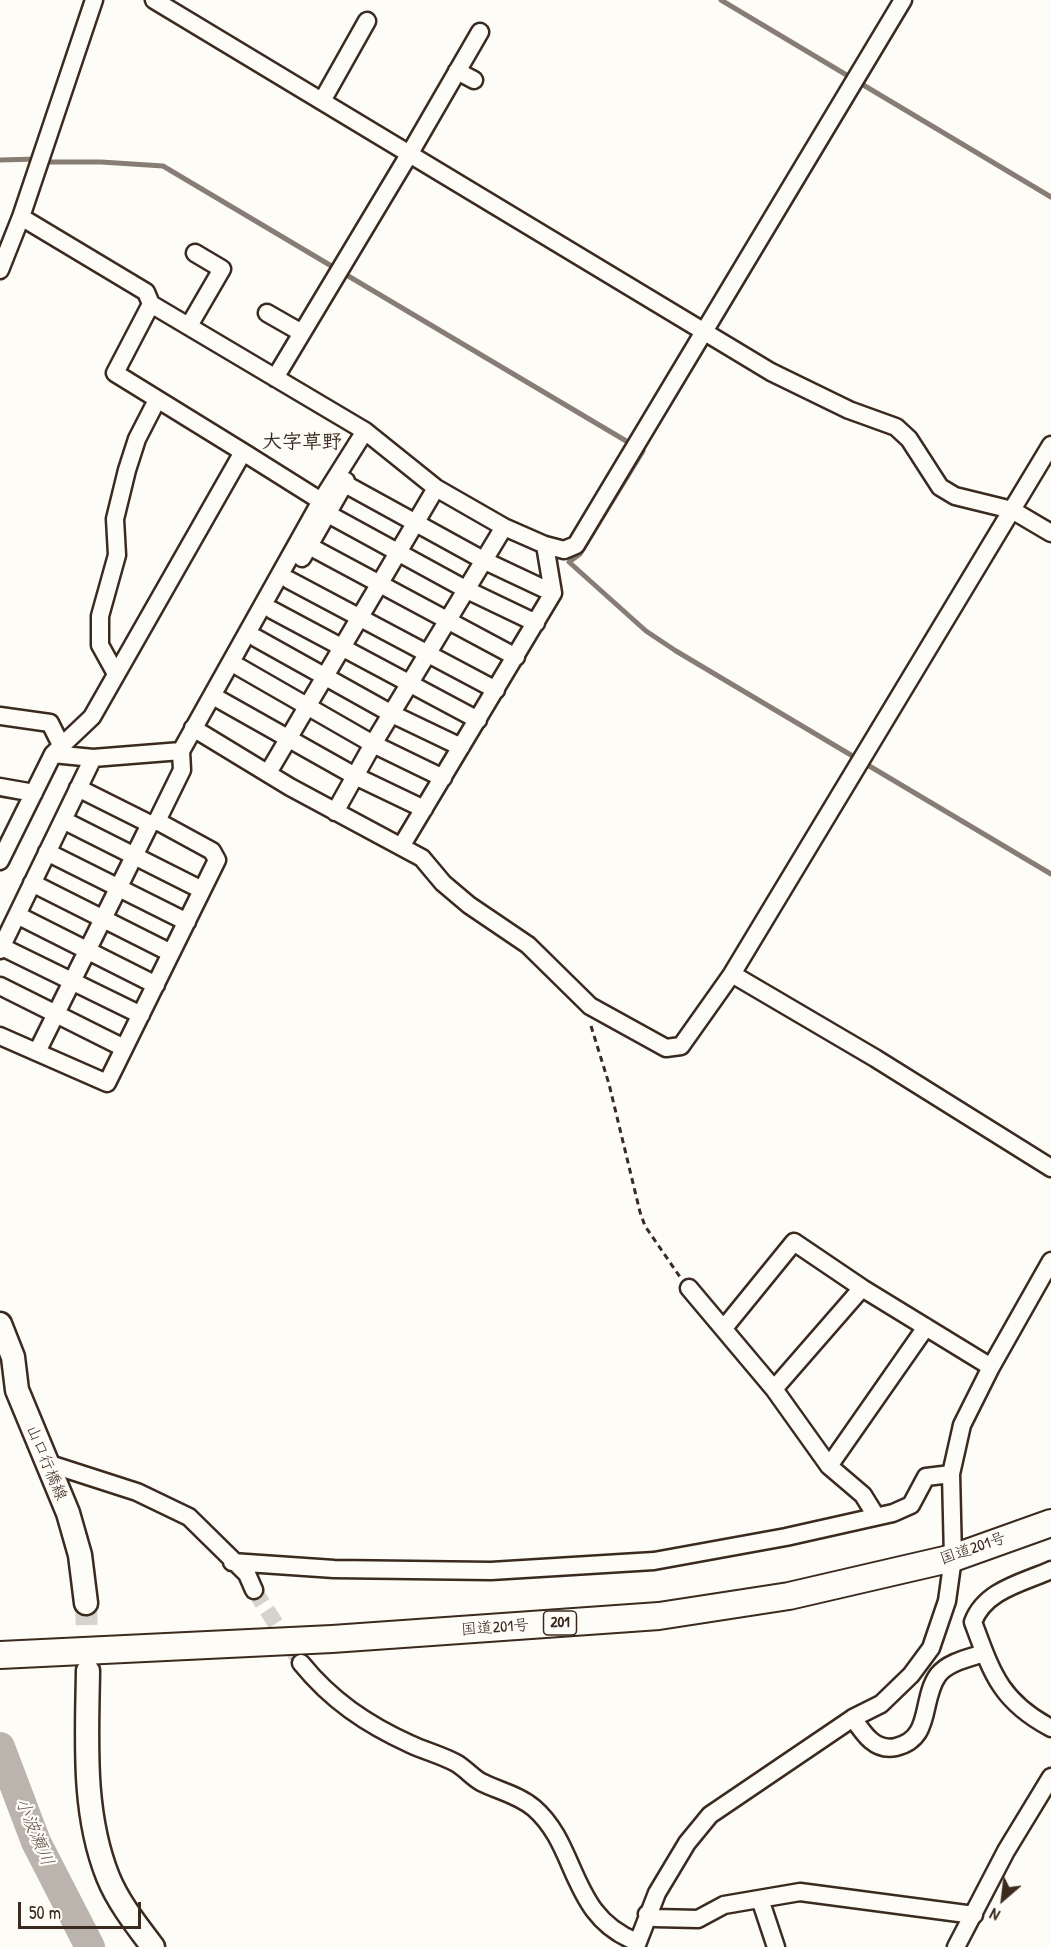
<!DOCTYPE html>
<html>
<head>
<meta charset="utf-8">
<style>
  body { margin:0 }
  #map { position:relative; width:1051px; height:1947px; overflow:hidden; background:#fdfcf7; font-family:"Patrick Hand",sans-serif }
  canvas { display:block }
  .north { position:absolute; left:973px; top:1869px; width:60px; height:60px; -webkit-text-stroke:4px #fdfcf7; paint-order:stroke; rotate:208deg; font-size:16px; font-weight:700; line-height:24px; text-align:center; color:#3b2a1e }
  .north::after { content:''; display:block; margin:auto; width:21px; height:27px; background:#3b2a1e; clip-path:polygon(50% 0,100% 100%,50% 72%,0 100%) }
  .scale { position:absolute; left:18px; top:1902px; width:123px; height:27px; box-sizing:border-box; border:3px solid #3b2a1e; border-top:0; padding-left:8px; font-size:18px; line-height:21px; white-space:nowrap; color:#3b2a1e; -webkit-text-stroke:4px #fdfcf7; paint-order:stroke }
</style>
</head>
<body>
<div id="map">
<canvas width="1051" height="1947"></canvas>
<div class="north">N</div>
<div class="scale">50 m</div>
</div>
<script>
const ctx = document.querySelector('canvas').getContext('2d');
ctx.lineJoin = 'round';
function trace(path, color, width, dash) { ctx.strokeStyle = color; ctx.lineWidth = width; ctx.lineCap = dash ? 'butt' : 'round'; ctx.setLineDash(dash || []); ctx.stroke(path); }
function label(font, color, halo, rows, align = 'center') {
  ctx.font = font + ' "Patrick Hand","Klee One",sans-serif'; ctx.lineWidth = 4.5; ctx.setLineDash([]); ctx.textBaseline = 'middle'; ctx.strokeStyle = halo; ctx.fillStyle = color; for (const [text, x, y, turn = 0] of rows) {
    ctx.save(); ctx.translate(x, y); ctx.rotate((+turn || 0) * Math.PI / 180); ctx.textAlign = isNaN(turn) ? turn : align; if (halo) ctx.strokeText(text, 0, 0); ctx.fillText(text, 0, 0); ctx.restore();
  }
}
trace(new Path2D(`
  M721 0 1051 197
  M0 160 37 159
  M44 162H101L163 166 643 451 580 554 569 562 646 631 676 651 1051 874`), '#887d74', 5);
trace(new Path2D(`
  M0 1747 36 1842 90 1947`), '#bbb4ad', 30);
trace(new Path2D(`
  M254 1590 301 1663`), '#d6d2cc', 16, [16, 8]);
trace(new Path2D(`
  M86 1603 88 1669`), '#d6d2cc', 22, [22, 11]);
const minor = new Path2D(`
  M154 0 771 372 849 410 896 427 909 439 940 487 955 496 1012 510 1051 533
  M457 71 474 80
  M322 101 367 21
  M21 217 146 292 151 304 365 431 436 488 504 527 545 545 564 550 576 545 903 0
  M0 270 21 217 94 0
  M151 304 115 373 243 452
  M267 313 302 333
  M190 324 222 269 195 253
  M275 378 410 153 480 32
  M345 484 485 561 553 593
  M328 514 467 590 536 623
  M309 546 516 657
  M302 558 346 481
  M289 580 496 690
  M272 610 478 720
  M256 638 392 714 461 747
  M239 667 373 744 443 778
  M116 674 100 645V616L117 555 115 519 127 470 137 439 157 400
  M220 700 355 776 424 809
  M0 716 50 723 62 747
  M193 728 290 787 422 858 443 883 469 905 528 945 590 1006 666 1048 681 1046 732 974 1051 445
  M53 754 93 758 181 751 321 501 365 431
  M268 773 436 488
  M0 787 34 793
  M78 788 150 824
  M335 812 373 744 504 527
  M63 820 202 890
  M402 845 553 593 545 545
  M47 852 187 922
  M0 861 53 754 92 717 243 452 321 501
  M32 883 171 953
  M17 915 156 985
  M2 947 141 1015
  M0 950 93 758
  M732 974 875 1058 1051 1168
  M0 986 124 1048
  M0 1036 107 1083 217 860 212 851 157 821 182 770 181 751
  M37 1052 150 824 157 821
  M689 1288 774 1389 829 1466 863 1495 876 1516
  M724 1328 794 1242 862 1288 991 1367
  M774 1389 862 1288
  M47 1463 137 1492 189 1517 247 1574 254 1590
  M829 1466 926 1327
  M232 1562 334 1569 491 1571 654 1561 786 1537 893 1513 911 1505 926 1477 951 1474
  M1051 1570C1022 1583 985 1590 973 1622 992 1673 1000 1701 1051 1728
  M301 1663C331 1700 366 1724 410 1744 425 1751 441 1755 456 1763 465 1768 472 1777 481 1782 499 1791 519 1795 534 1808 579 1847 569 1916 637 1942
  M853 1718C863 1733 875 1752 896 1747 933 1738 920 1700 938 1675 948 1662 969 1658 984 1653
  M760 1899 776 1947
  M647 1914 655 1918 698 1919 724 1905 800 1892 974 1915
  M636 1947 657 1893 687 1843 710 1815 853 1718 881 1704 911 1675 931 1648 947 1601 953 1558 951 1474 962 1425 991 1367 1051 1261
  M956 1947 1006 1851 1051 1777`);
const major = new Path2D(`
  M0 1324 13 1357 17 1390 68 1513 80 1555 86 1603
  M88 1671C87 1740 82 1812 108 1877 118 1902 137 1926 153 1947`);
const highway = new Path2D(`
  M0 1655 332 1639 659 1616 789 1596 953 1558 1051 1523`);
trace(minor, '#3b2a1e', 21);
trace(major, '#3b2a1e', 27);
trace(highway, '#3b2a1e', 30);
trace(new Path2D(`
  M591 1026 609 1084 640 1212 645 1226 680 1277`), '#3b2a1e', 3, [6, 4.5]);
trace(minor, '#fdfcf7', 16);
trace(major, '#fdfcf7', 22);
trace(highway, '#fdfcf7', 26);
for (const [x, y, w] of [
  [560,1623,33]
]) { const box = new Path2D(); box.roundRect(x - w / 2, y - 12, w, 24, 4.5); ctx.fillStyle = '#fdfcf7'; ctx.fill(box); trace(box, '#3b2a1e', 1.5); }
label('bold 15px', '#3b2a1e', null, [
  ["201",560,1623]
]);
label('16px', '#3b2a1e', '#fdfcf7', [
  ["山口行橋線",46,1463,67],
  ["国道201号",973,1549,-19],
  ["国道201号",495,1628,-4]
]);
label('italic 18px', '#615349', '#fdfcf7', [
  ["小波瀬川",34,1832,67]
]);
label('bold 20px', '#3b2a1e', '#fdfcf7', [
  ["大字草野",302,443]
]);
</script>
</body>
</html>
